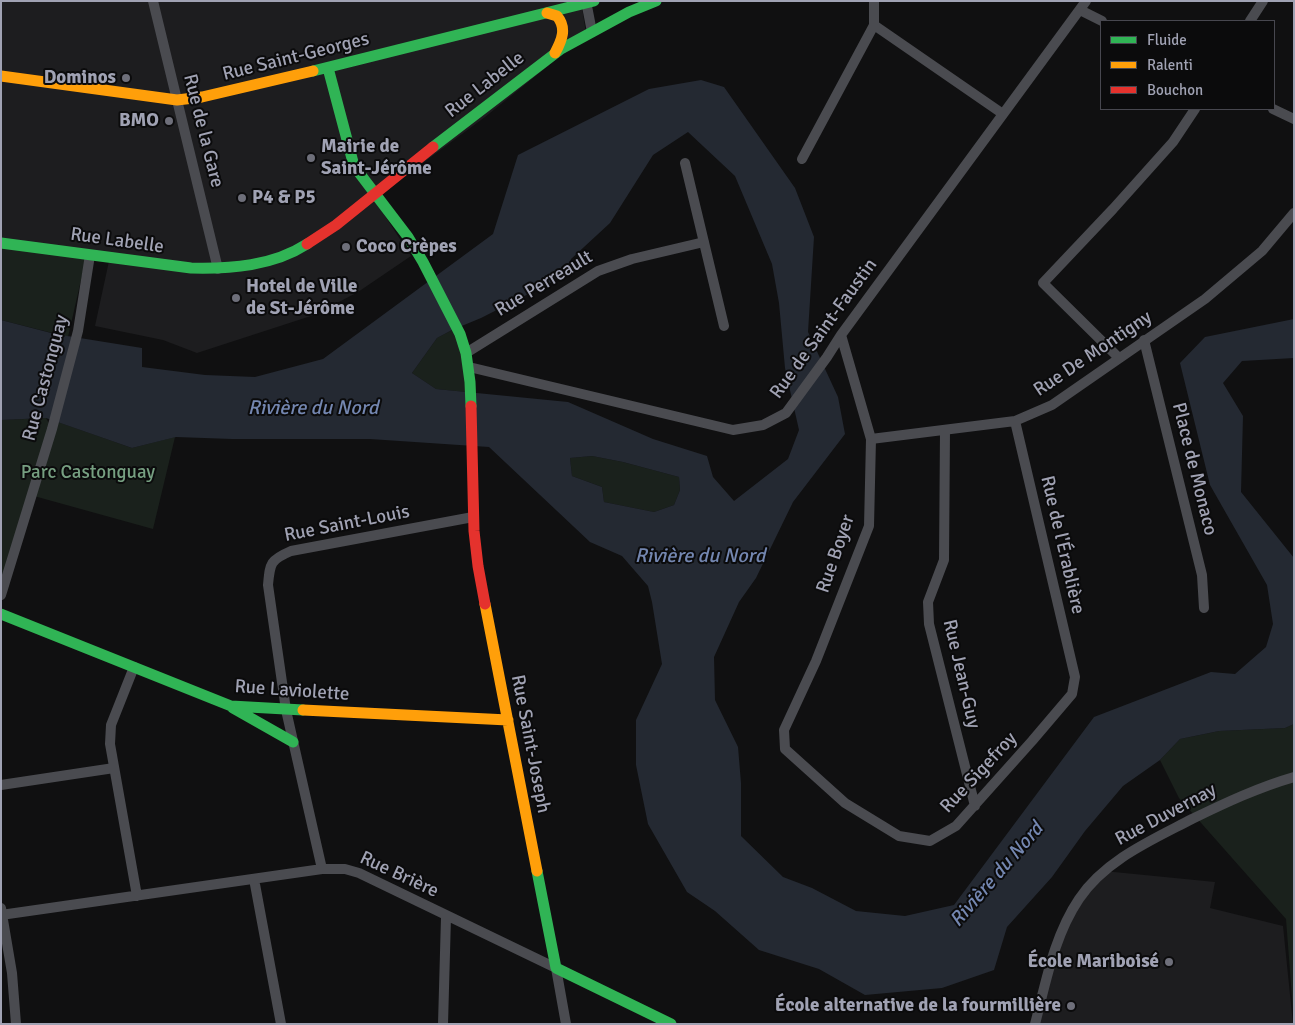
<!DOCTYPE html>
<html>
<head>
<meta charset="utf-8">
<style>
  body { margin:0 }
  #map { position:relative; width:1295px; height:1025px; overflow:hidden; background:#101011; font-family:Signika,sans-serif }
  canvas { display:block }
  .frame { position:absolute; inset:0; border:2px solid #a0a2b3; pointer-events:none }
  .legend { position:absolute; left:1100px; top:20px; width:175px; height:90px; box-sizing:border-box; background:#0b0b0c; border:1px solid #47474f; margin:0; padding:6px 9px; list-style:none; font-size:15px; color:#a0a2b3 }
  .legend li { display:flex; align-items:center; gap:10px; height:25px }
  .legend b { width:25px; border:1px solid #47474f }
</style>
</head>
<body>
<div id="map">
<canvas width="1295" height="1025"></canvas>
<div class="frame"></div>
<ul class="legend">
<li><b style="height:6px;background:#30b455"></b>Fluide</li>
<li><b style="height:6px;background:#ff9f0a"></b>Ralenti</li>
<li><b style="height:6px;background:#e5322d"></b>Bouchon</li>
</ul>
</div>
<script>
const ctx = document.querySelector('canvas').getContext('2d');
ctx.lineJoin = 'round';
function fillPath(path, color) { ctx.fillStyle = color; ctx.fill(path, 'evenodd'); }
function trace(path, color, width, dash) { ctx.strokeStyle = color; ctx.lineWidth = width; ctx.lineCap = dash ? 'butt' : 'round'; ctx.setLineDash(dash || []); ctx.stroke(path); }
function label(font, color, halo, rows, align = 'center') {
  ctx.font = font + ' Signika,sans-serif'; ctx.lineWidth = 4; ctx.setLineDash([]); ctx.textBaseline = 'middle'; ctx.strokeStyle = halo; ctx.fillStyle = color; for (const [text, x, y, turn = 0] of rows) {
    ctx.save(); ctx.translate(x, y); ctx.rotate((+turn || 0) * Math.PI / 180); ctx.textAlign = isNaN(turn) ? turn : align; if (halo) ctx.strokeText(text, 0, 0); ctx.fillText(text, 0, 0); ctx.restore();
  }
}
fillPath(new Path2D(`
  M1 1H581L587 40 564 53 485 117 374 199 411 256 358 292 314 315 197 353 163 340 95 326 109 261 1 247Z
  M1104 871 1215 882 1210 908 1283 926 1293 1024H1035L1059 936Z`), '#1d1d1f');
fillPath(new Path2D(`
  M1 247 86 258 68 337 1 320Z
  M452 330 466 353V392L436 389 412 373 437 338Z
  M46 418 52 429 1 595V420Z
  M58 422 132 448 175 437 153 529 34 496Z
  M592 456 623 462 679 477 680 490 674 505 654 512 604 502 602 487 572 476 570 458Z
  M1294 724V1024L1286 919 1179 798 1160 760 1180 739 1219 731 1285 728Z`), '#1a211c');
fillPath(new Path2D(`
  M701 80 724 87 795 188 814 237 808 332 838 397 845 434 793 502 756 578 739 602 714 657 715 700 738 747 741 783V836L783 877 812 888 856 911 905 916 954 905 1094 717 1211 672 1235 674 1266 647 1273 624 1267 585 1210 485 1180 363 1205 337 1294 319V358L1242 361 1223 383 1243 416 1241 492 1294 558V724L1285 728 1219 731 1180 739 1160 760 1123 786 1085 831 1052 877 1007 927 994 970 942 988 865 995 819 969 759 950 715 911 687 892 648 824 636 765V720L662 664 652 602 648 586 622 556 590 542 489 447 370 439H232L176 437 132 448 46 418 1 420V320L55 334 142 348V367L205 375 255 377 323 359 493 234 518 155 649 89ZM688 132 735 176 772 264 779 303 785 368 799 430 788 459 734 501 713 477 707 456 653 439 568 402 436 389 412 373 437 338 452 330 481 318 554 281 568 271 571 259 610 223 653 155ZM592 456 623 462 679 477 680 490 674 505 654 512 604 502 602 487 572 476 570 458Z`), '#242932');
trace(new Path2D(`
  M153 1 218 269
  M586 1 592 32
  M1080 10 1102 21
  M1250 21 1263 1
  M874 25 1003 114
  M1273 109 1294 119
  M802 159 874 25V1
  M685 163 724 326
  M841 335 871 439 869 526 816 661 784 730 785 749 845 803 899 836 930 841 956 826 1032 741 1072 694 1075 677 1015 421
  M1144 340 1202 575 1204 608
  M466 353 598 271 632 259 704 242
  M1119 358 1043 283 1113 209 1173 142 1195 109
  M469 367 733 430 763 425 786 413 827 357 841 335 1086 1
  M945 431 944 560 928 602 929 624 975 806
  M871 439 1015 421 1052 405 1205 299 1262 251 1294 213
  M1 595 52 429 78 331 90 255
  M134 667 111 725 110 744 137 896
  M1 785 114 768
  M322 869 286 710 268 585C270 563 270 560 291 551L473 517
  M254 879 281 1024
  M1 908 12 973 16 1024
  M1 915 322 869H345L359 873 556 968 566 1024
  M443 1024 446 917
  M1035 1024C1046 982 1054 936 1079 899 1105 860 1152 840 1192 819 1225 803 1259 787 1294 777`), '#4a4b50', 10);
trace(new Path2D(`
  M328 68 354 166 408 237 423 262 460 334 466 353 470 382 471 406
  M313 71 594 1
  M433 147 561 49 629 12 656 1
  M1 243 191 268C231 269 273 266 307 244
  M1 614 231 706 303 710
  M233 708 293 742
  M537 871 556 968 671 1024`), '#30b455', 11);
trace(new Path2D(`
  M547 13 557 16C567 28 562 40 555 53
  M1 76 177 100 202 97 313 71
  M485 604 537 871
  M303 710 508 720`), '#ff9f0a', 11);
trace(new Path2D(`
  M307 244 336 225 433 147
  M471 406 474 531 478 566 485 604`), '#e5322d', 11);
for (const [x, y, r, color] of [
  [126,78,5,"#6e6f7a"],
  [169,121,5,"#6e6f7a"],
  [311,158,5,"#6e6f7a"],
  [242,198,5,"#6e6f7a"],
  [346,247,5,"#6e6f7a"],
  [236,298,5,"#6e6f7a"],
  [1169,962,5,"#6e6f7a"],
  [1071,1006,5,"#6e6f7a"]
]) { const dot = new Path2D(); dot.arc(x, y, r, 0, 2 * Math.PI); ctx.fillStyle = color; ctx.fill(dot); trace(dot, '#0b0b0c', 2); }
label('19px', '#a0a2b3', '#0b0b0c', [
  ["Rue Saint-Georges",296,57,-14],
  ["Rue Labelle",485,85,-38],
  ["Rue de la Gare",203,131,76],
  ["Rue Labelle",117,241,8],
  ["Rue Perreault",544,284,-31],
  ["Rue de Saint-Faustin",824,329,-54],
  ["Rue De Montigny",1093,354,-34],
  ["Rue Castonguay",46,378,-75],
  ["Place de Monaco",1194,469,76],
  ["Rue Saint-Louis",347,524,-11],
  ["Rue de l'Érablière",1062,545,77],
  ["Rue Boyer",836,554,-71],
  ["Rue Jean-Guy",961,674,77],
  ["Rue Laviolette",292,691,4],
  ["Rue Saint-Joseph",530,744,79],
  ["Rue Sigefroy",979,773,-47],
  ["Rue Duvernay",1166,815,-28],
  ["Rue Brière",399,875,25]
]);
label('bold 19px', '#a0a2b3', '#0b0b0c', [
  ["Dominos",116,78],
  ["BMO",159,121],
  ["Mairie de",321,147,"left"],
  ["Saint-Jérôme",321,169,"left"],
  ["P4 & P5",252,198,"left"],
  ["Coco Crèpes",356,247,"left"],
  ["Hotel de Ville",246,287,"left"],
  ["de St-Jérôme",246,309,"left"],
  ["École Mariboisé",1159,962],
  ["École alternative de la fourmillière",1061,1006]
], 'right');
label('19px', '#769f81', '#0b0b0c', [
  ["Parc Castonguay",88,473]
]);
label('italic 20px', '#7487b1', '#0b0b0c', [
  ["Rivière du Nord",313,409],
  ["Rivière du Nord",700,557],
  ["Rivière du Nord",997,875,-49]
]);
</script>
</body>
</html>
